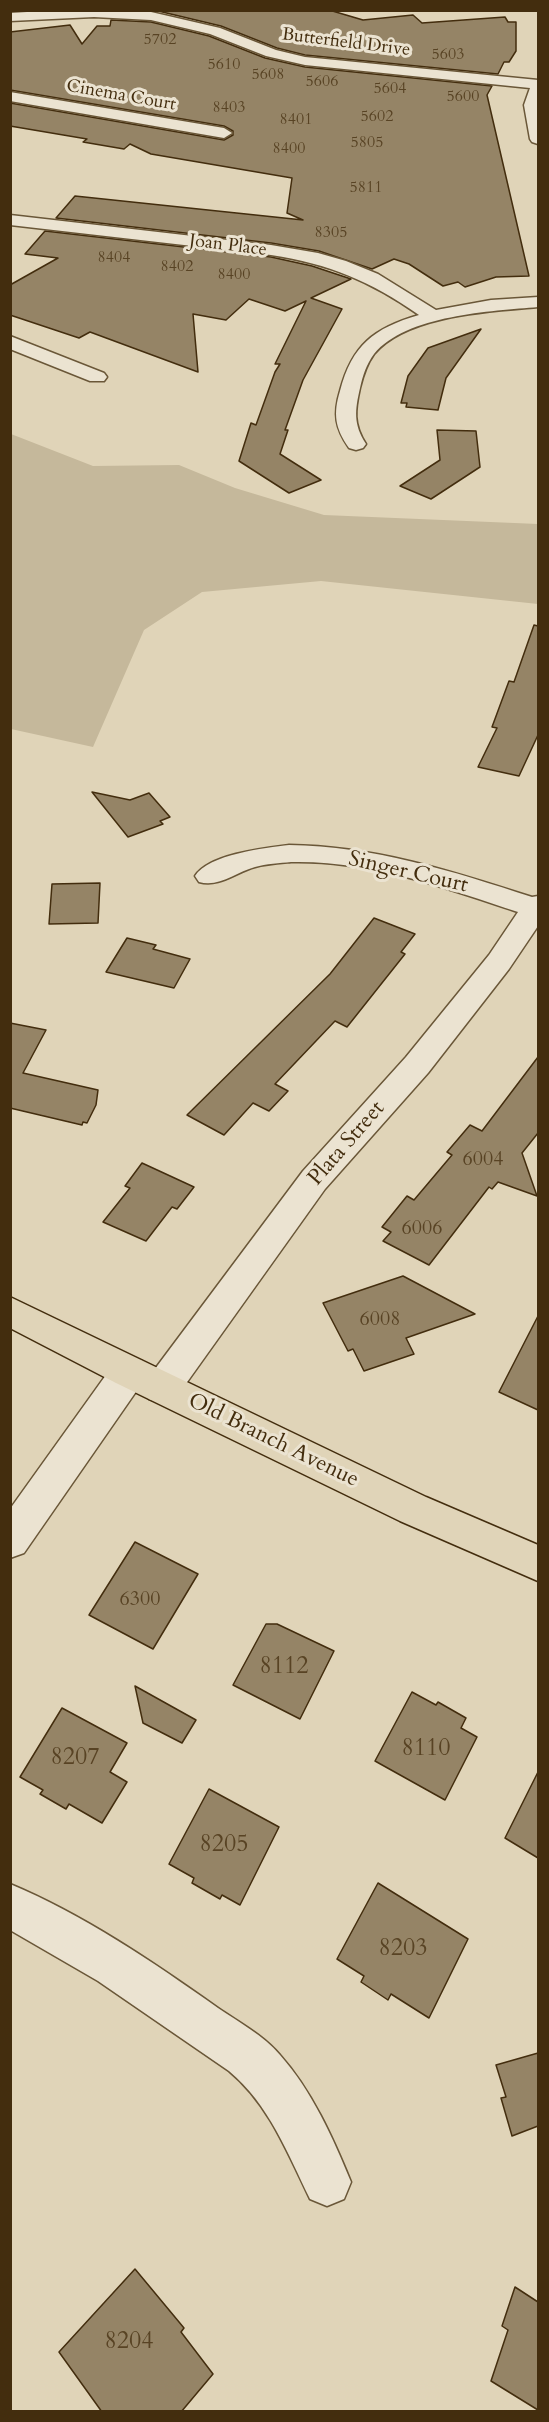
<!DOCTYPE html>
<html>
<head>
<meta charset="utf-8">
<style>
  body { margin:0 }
  #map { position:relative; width:549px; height:2422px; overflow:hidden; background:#e0d4b8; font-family:Cardo,serif }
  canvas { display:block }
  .frame { position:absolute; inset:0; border:12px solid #432d0e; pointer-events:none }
</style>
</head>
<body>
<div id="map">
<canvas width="549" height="2422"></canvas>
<div class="frame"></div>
</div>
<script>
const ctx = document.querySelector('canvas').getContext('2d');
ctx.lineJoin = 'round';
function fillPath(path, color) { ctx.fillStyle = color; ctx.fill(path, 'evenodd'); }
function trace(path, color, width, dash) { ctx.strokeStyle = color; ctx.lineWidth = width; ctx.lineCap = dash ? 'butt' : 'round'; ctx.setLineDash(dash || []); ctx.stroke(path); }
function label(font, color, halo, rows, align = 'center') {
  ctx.font = font + ' Cardo,serif'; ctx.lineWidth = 6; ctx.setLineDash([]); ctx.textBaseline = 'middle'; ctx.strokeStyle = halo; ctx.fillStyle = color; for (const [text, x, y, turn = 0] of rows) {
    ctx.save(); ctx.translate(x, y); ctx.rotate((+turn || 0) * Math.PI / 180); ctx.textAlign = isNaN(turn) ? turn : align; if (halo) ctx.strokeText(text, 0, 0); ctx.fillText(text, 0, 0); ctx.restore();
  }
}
fillPath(new Path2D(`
  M11 434 93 466 179 465 235 488 324 515 538 524V604L321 581 202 592 144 630 93 747 11 729Z`), '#c5b89b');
const building = new Path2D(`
  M154 10H329L363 20 413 15 422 23 505 17 508 22H516V51L509 62H504L498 74 305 55 277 48 221 26Z
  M111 20 151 22 209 36 265 58 305 67 492 86 487 95 529 276 496 277 465 287 458 282 443 286 409 264 394 259 372 269 319 251 271 243 56 218 75 196 303 220 287 213 292 178 151 154 130 144 124 149 83 142 87 139 10 126V103L224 140 233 135V131L224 126 10 90V32L70 25 82 44 97 26H110Z
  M45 231 271 257 312 266 351 279 311 298 342 309 303 380 285 430H288L280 454 321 480 289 493 239 461 251 423 256 425 275 372 280 364H275L306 301 285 311 249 299 226 320 193 314 198 372 90 332 79 338 10 315V285L58 258 25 254Z
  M481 329 446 378 438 410 406 407 407 403H401L408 376 428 348Z
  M437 430 476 431 480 467 431 499 400 486 440 460Z
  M534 625 538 626V735L519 776 478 767 497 728 492 727 509 681 514 682Z
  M92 792 130 800 149 793 170 817 160 821 163 824 128 837Z
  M100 883 98 923 49 924 52 884Z
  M374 918 415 934 401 952 405 954 347 1027 335 1021 275 1084 288 1091 269 1111 253 1103 224 1135 187 1115 330 974Z
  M127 938 156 945 153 949 190 959 174 988 106 972Z
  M10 1023 46 1030 23 1073 98 1090 96 1105 87 1123 83 1122 82 1125 10 1108Z
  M538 1057V1133L522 1153 537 1196 498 1182 492 1189 489 1187 429 1265 383 1241 391 1232 382 1227 407 1196 414 1200 452 1155 447 1152 470 1125 482 1131Z
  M142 1163 194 1187 177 1209 172 1207 146 1241 103 1222 130 1188 125 1186Z
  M403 1276 475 1314 406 1338 414 1354 364 1371 353 1349 348 1351 323 1303Z
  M538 1316V1410L499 1392Z
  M135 1542 198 1574 153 1649 89 1615Z
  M266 1624H277L334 1651 300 1719 233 1685Z
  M135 1686 196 1720 182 1743 143 1723Z
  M412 1692 436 1705 438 1702 466 1718 461 1728 477 1737 445 1800 375 1761Z
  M62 1708 127 1743 110 1772 127 1782 102 1823 69 1804 66 1809 40 1794 43 1790 20 1777Z
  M538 1772V1858L505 1838Z
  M209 1789 279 1827 240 1905 222 1895 220 1899 192 1883 194 1878 169 1864Z
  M378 1883 468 1939 429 2018 391 1994 388 2000 361 1982 364 1976 337 1959Z
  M538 2053V2126L512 2136 501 2098 506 2097 496 2065Z
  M135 2269 184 2328 181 2332 213 2374 181 2412H102L59 2352Z
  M515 2287 538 2302V2410L491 2381 508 2330 502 2326Z`);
fillPath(building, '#958466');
trace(building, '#432d0e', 1.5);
const minor = new Path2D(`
  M61 10 151 12 220 28 276 50 305 57 538 80V144L532 142 530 139 524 105 530 88 305 65 266 56 210 34 151 20 94 17 10 21V13Z
  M10 92 224 128 232 133 224 138 10 101Z
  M10 215 271 245 318 253 346 261 378 274 436 310 491 300 538 297V307C492 311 406 315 374 354 366 365 363 375 360 388 355 410 353 424 366 444L363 448 356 450 349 448C335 428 333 414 340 391 352 345 374 328 419 315 370 281 330 264 271 255L10 225Z
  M10 336 104 373 107 377 104 381H90L10 349Z
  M289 845C374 846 452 871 532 897L538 896V926L509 969 428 1073 325 1189 175 1399 162 1403 149 1399 144 1388 149 1377 303 1171 406 1057 489 955 518 912C445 888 370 860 291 862 280 863 266 864 255 867 236 872 219 888 199 882L195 876C209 854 265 848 289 845Z
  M129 1357 142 1361 147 1372 142 1383 24 1553 10 1558V1509L116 1361Z
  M10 1884C84 1915 153 1962 218 2008 240 2023 263 2035 280 2055 312 2091 333 2138 351 2182L344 2199 327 2206 310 2199C288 2154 269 2104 229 2071L98 1981 10 1930Z`);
const major = new Path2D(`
  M10 1297 426 1497 538 1545V1581L400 1521 116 1383 10 1328Z`);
trace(minor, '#6a5738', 3);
trace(major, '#432d0e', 3);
fillPath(minor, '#ebe3d1');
fillPath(major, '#e0d4b8');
label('16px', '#584324', null, [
  ["5702",160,40],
  ["5603",448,55],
  ["5610",224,65],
  ["5608",268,75],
  ["5606",322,82],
  ["5604",390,89],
  ["5600",463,97],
  ["8403",229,108],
  ["5602",377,117],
  ["8401",296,120],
  ["5805",367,143],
  ["8400",289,149],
  ["5811",366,188],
  ["8305",331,233],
  ["8404",114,258],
  ["8402",177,267],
  ["8400",234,275]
]);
label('18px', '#432d0e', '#ebe3d1', [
  ["Butterfield Drive",346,43,7],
  ["Cinema Court",121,96,10],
  ["Joan Place",228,246,7]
]);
label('20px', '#584324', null, [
  ["6004",483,1160],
  ["6006",422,1229],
  ["6008",380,1320],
  ["6300",140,1600]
]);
label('22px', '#432d0e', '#ebe3d1', [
  ["Singer Court",408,873,13],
  ["Plata Street",347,1144,-49],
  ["Old Branch Avenue",273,1441,26]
]);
label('24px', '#584324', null, [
  ["8112",284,1667],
  ["8110",426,1749],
  ["8207",75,1758],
  ["8205",224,1845],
  ["8203",403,1949],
  ["8204",129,2342]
]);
</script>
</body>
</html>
